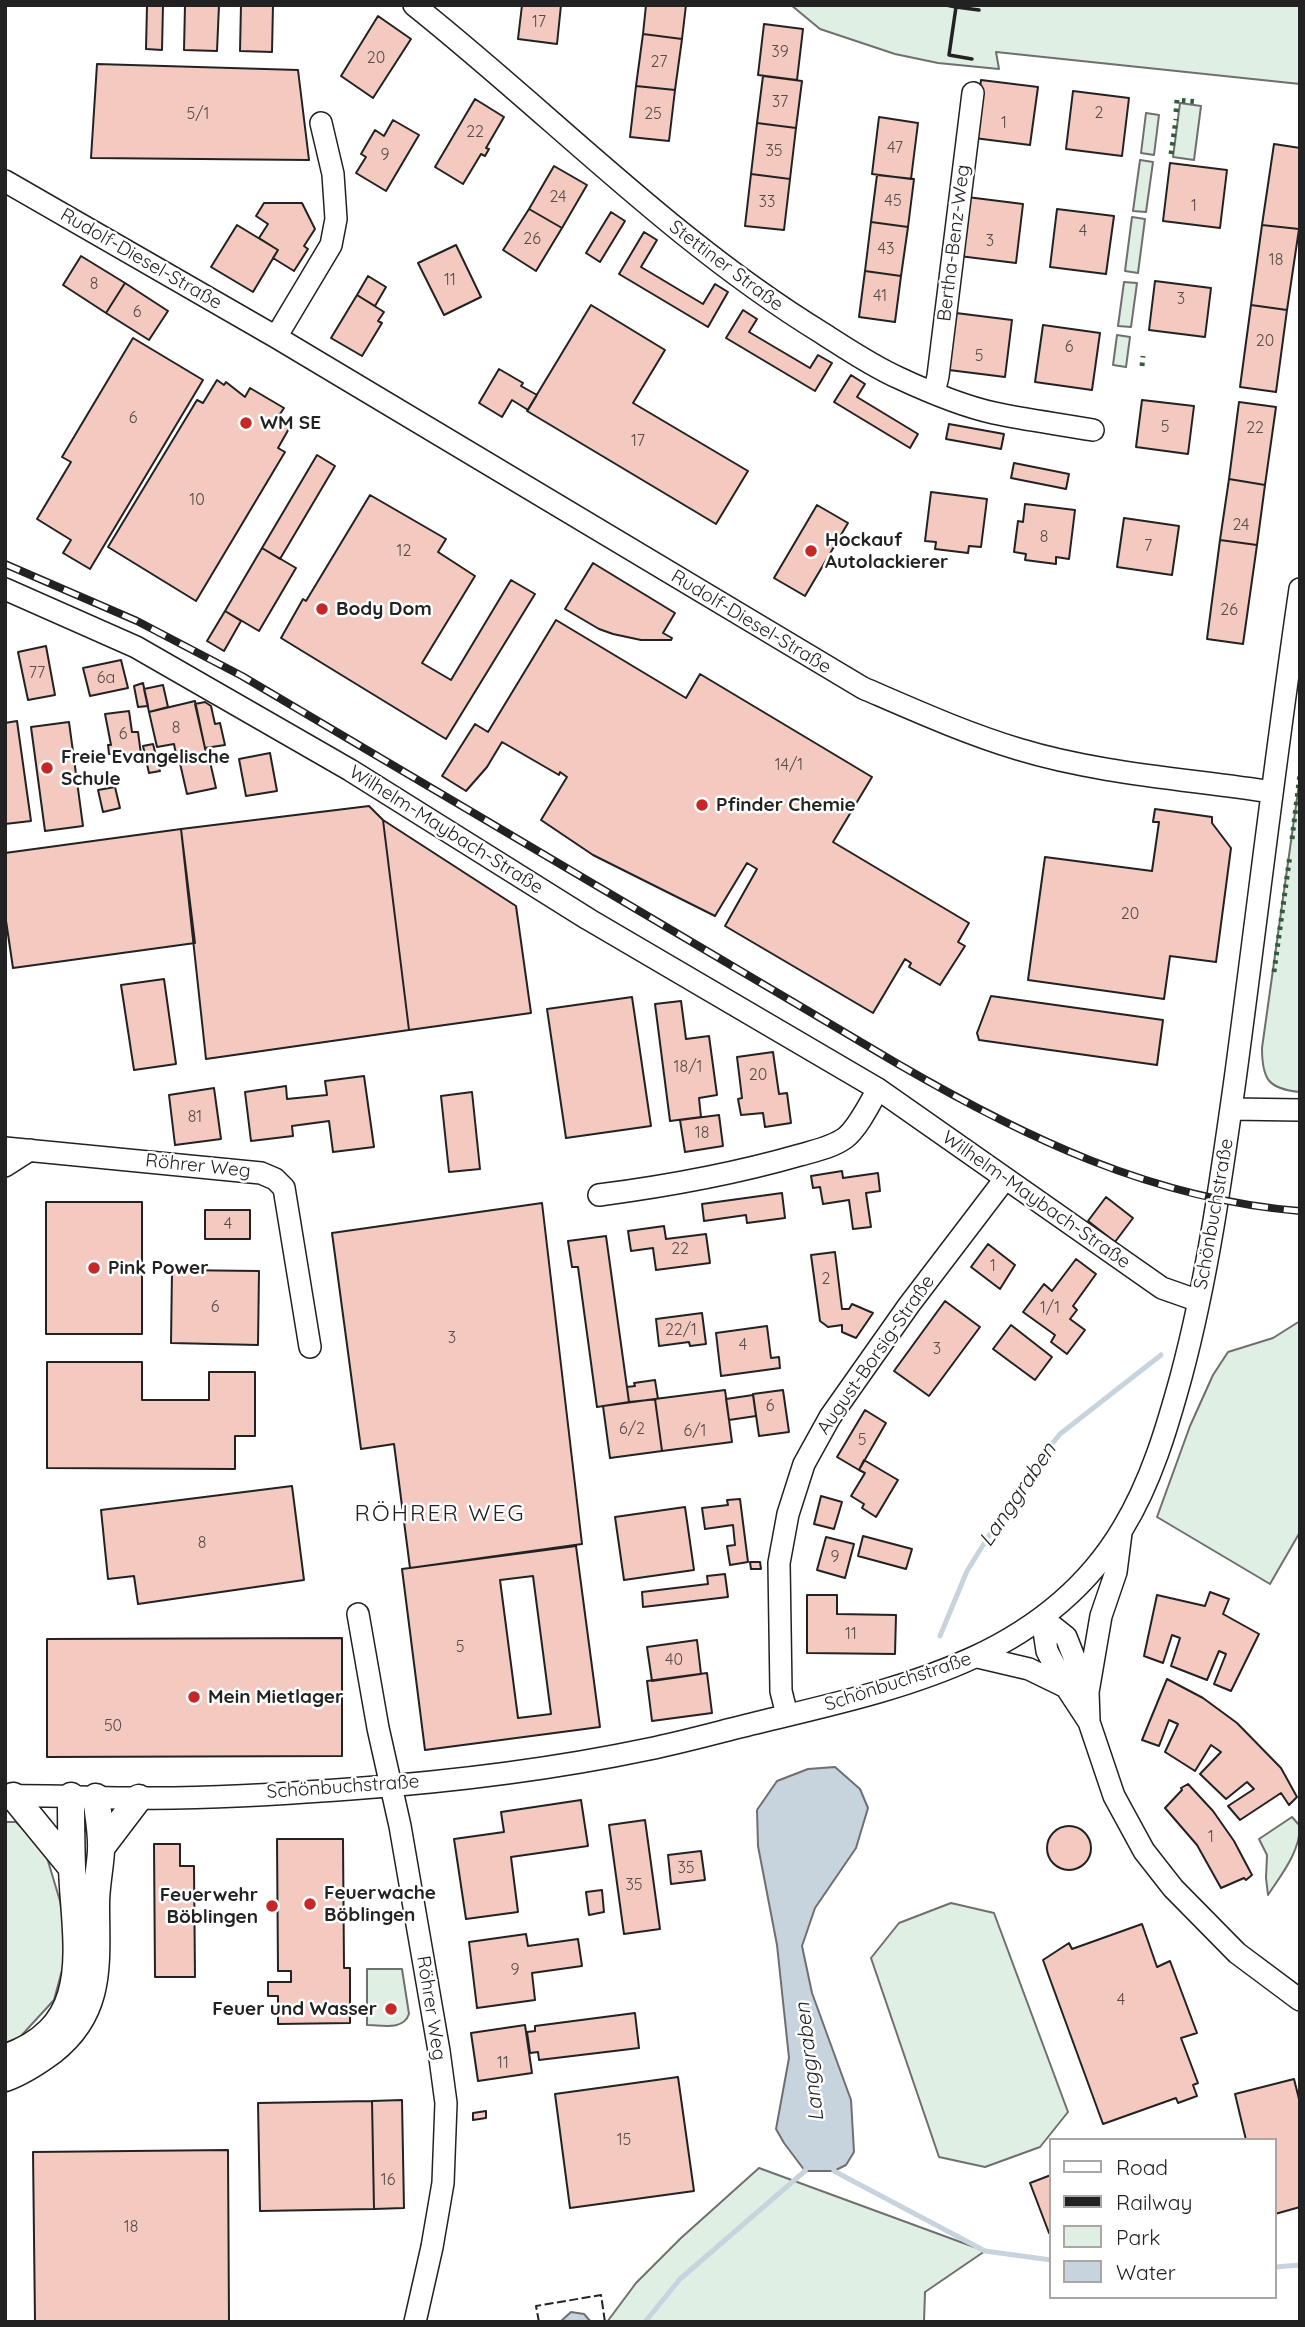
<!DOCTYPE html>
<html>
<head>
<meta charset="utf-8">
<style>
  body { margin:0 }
  #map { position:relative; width:1305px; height:2327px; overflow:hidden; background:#fff; font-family:Quicksand,sans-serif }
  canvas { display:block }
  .frame { position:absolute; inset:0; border:7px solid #222; pointer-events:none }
  .legend { position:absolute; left:1049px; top:2138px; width:228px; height:161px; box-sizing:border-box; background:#fff; border:2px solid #a7a7a7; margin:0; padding:9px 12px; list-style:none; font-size:21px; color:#222 }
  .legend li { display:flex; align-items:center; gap:14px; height:35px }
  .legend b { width:35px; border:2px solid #a7a7a7 }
</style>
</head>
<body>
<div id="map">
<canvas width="1305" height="2327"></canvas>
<div class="frame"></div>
<ul class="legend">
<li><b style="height:9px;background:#fff"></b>Road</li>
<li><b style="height:9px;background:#222"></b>Railway</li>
<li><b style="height:19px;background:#e0efe3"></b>Park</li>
<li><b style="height:19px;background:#c7d3dd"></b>Water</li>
</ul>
</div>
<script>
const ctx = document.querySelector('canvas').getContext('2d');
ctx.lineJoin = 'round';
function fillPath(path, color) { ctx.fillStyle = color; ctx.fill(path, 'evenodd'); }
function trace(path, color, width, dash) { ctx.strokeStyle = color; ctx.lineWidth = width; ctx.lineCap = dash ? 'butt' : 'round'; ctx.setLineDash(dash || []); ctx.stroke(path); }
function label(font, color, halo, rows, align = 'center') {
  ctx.font = font + ' Quicksand,sans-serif'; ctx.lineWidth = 5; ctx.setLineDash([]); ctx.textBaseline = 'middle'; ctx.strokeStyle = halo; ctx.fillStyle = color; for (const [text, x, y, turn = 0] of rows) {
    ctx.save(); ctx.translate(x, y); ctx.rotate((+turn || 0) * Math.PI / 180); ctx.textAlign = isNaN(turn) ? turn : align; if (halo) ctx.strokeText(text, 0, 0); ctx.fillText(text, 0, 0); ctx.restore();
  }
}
const green = new Path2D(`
  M791 5H1300V84L996 52 999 69 938 63 895 54 820 29Z
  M1180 103 1201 106 1194 160 1173 157Z
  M1146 113 1159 115 1154 155 1141 153Z
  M1140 160 1153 162 1146 212 1133 211Z
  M1132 217 1145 219 1138 273 1125 271Z
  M1124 282 1137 283 1131 327 1118 326Z
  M1117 335 1130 337 1126 367 1113 365Z
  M1300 777V1092C1268 1089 1262 1079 1262 1048Z
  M1300 1321V1532L1270 1584 1157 1517 1190 1426 1213 1375 1228 1352 1273 1338Z
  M1292 1817 1300 1826C1300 1852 1281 1875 1268 1895L1266 1878 1267 1855 1259 1839Z
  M5 1822H16L45 1851 60 1901 68 1948 54 2000 20 2037 5 2043Z
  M951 1903 994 1913 1068 2112 1040 2147 985 2167 939 2157 871 1958 899 1923Z
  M367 1969H402L409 2014C403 2031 382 2025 367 2025Z
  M759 2168 985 2251 925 2292 924 2322H607L636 2283 681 2238Z`);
fillPath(green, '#e0efe3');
trace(green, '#6f6f6f', 2);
const water = new Path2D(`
  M835 1767 860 1789 868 1808 856 1848 815 1908 802 1946 812 1993 851 2100 854 2152 846 2165 834 2171H805L784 2143 776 2129 789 2058 777 1945 758 1846 757 1810 777 1781 808 1769Z
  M571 2312 584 2314 591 2322H560Z`);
fillPath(water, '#c7d3dd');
trace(water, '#6f6f6f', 2);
trace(new Path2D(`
  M940 1636 967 1571 1021 1484 1039 1460 1060 1434 1161 1355
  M833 2167 834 2171 985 2251 1051 2260
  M1275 2267 1300 2265
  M645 2322 680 2279 805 2171 808 2164`), '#c7d3dd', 5);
const building = new Path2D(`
  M147 5H163L162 50 146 49Z
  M185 5H219L217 51 184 50Z
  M241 5H273L272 52 240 51Z
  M522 5H561L557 44 518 39Z
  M646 5H686L682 39 643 34Z
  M378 16 411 39 373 98 341 76Z
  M764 24 803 29 797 80 758 75Z
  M643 34 682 39 675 90 636 86Z
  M97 64 298 70 309 160 91 158Z
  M763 76 802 81 796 128 757 123Z
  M981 80 1038 87 1030 145 974 138Z
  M636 86 675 90 669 141 630 137Z
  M1073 91 1129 98 1122 156 1066 149Z
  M475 99 504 117 486 148 489 149 485 156 481 154 463 184 435 167Z
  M879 117 918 123 911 179 872 174Z
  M393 120 419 135 386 191 356 173 366 157 361 154 375 130 384 136Z
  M757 123 796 128 790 179 751 174Z
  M1274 144 1300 148 1299 229 1262 225Z
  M1170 163 1227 170 1220 228 1163 221Z
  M554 166 587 185 562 228 529 209Z
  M751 174 790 179 784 230 745 226Z
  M877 175 914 179 908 227 871 222Z
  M967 197 1023 204 1016 263 959 256Z
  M264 203H302L315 229 304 246 308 249 294 271 273 258 278 250 259 238 268 224 256 216Z
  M529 209 562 228 536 271 503 250Z
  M1057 209 1114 216 1106 274 1050 267Z
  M611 212 625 221 600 262 586 253Z
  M871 222 908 227 901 276 865 271Z
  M237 225 278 250 253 292 211 267Z
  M1262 225 1299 229 1287 310 1251 305Z
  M644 232 657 240 641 267 703 304 715 284 728 292 708 327 619 274Z
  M456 245 481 297 444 315 418 263Z
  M81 256 125 283 106 313 63 285Z
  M865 271 901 276 895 322 859 317Z
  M368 276 386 287 375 306 357 295Z
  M1155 281 1211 288 1205 337 1149 330Z
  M125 283 168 311 149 340 106 313Z
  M357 295 384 312 378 321 382 323 362 356 331 338Z
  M591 305 665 350 633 403 748 471 716 524 527 411Z
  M1251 305 1287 310 1276 392 1240 387Z
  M743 310 757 319 749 332 810 368 818 355 832 363 815 391 726 338Z
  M956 313 1012 320 1005 377 949 370Z
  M1043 325 1100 333 1092 390 1035 382Z
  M133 338 203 380 90 569 63 553 71 540 37 519 71 462 62 457Z
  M499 369 523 383 521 386 537 395 528 410 512 400 502 417 479 403Z
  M851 375 865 384 857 397 918 434 910 448 834 402Z
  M217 380 224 385 226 382 245 397 250 388 284 408 278 417 291 425 278 448 285 452 196 601 108 547 197 400 203 403Z
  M1142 400 1194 406 1188 454 1136 447Z
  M1239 402 1276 407 1265 485 1229 479Z
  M949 424 1004 434 1001 449 946 439Z
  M317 455 335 466 280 559 262 548Z
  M1014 463 1069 474 1066 489 1011 478Z
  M1229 479 1265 485 1257 545 1220 540Z
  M931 492 987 499 981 547 969 546 968 553 935 549 936 542 925 541Z
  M370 495 446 539 438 552 475 576 422 663 451 680 511 580 535 594 446 739 281 638 303 599 306 601Z
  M1025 504 1075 510 1069 559 1056 557V564L1025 560 1026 554 1014 552 1018 521 1023 522Z
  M817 505 848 523 805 596 774 578Z
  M1124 518 1179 526 1172 575 1117 567Z
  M1220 540 1257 545 1243 644 1207 639Z
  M262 548 296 568 259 631 225 611Z
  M593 563 675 613 663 633 672 638 671 640H641L613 634 599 629 565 609Z
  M225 611 241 621 224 651 207 641Z
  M556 620 686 698 700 674 872 777 833 842 969 923 958 942 965 946 940 985 909 967 911 963 905 959 873 1013 725 926 757 869 747 863 715 916 593 855 541 820 567 777 560 772 559 775 502 742 487 767 466 791 442 776 475 724 488 732Z
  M46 646 55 695 28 700 18 652Z
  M121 660 128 688 90 696 83 668Z
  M143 683 148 706 138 707 134 686Z
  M163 685 168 707 149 712 144 689Z
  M195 701 206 753 177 760 174 744 157 747 149 712Z
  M205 702 211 706 215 724 220 723 225 745 205 748 195 704Z
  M129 711 132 732H138L141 754H109L108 745H111L105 714Z
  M17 721 31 821 5 824V723Z
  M69 722 83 826 45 831 31 727Z
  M153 744 160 771 149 773 143 746Z
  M208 753 216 788 187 794 179 759Z
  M270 753 277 791 246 796 239 759Z
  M115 787 120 808 103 812 98 790Z
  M369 806 383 820 409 1030 206 1059 181 829Z
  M1155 809 1212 817V823L1231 848 1216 962 1170 956 1164 999 1028 980 1045 857 1152 871 1159 822H1153Z
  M383 820 516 906 531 1013 409 1030Z
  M181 829 195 943 13 968 5 914V853Z
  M164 979 176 1064 134 1070 121 985Z
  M991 996 1163 1020 1157 1065 979 1040 977 1033Z
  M632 997 651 1126 566 1138 547 1009Z
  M681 1001 686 1039 709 1036 717 1095 699 1098 701 1117 670 1121 655 1004Z
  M773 1052 779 1094 787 1093 791 1123 765 1127 763 1113 741 1115 738 1099 742 1098 737 1057Z
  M364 1076 374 1147 333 1152 329 1121 292 1126 293 1136 251 1141 245 1092 286 1086 287 1099 327 1095 325 1081Z
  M214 1088 221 1139 175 1145 169 1095Z
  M472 1092 480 1169 449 1172 441 1096Z
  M719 1115 723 1146 685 1152 680 1120Z
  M842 1171 843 1178 878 1173 880 1191 866 1193 871 1227 853 1229 849 1200 823 1204 820 1187 813 1188 811 1176Z
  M782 1193 785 1218 747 1223 746 1215 704 1221 702 1204Z
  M1106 1197 1133 1218 1115 1242 1088 1221Z
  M46 1202H142V1334H46Z
  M542 1203 582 1544 410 1568 394 1444 361 1449 332 1233Z
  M205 1210H250V1239H205Z
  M664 1226 666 1239 706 1234 710 1263 656 1270 653 1248 631 1251 628 1231Z
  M606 1236 629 1402 597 1407 578 1267H572L568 1241Z
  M988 1244 1015 1265 1000 1289 971 1267Z
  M835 1252 842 1309H849L852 1304 873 1313 856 1338 842 1332V1325L828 1327 820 1321 811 1255Z
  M1076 1259 1096 1274 1073 1306 1077 1310 1070 1319 1085 1330 1067 1354 1051 1342 1055 1335 1023 1312 1044 1284 1052 1291Z
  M172 1270 259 1271 258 1345 171 1343Z
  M945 1301 980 1327 929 1396 894 1371Z
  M702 1313 706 1344 690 1346 689 1342 659 1346 656 1319Z
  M1011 1325 1052 1357 1035 1380 993 1349Z
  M767 1326 771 1358 779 1357 780 1368 721 1376 716 1333Z
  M47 1362H142V1400H209V1372H255V1436H235V1469L47 1468Z
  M655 1380 658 1399 629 1402 627 1387 635 1386 634 1383Z
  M725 1390 732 1442 662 1451 655 1399Z
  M783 1390 789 1432 759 1436 753 1394Z
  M753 1395 756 1416 729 1420 726 1399Z
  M655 1399 662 1451 610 1458 603 1406Z
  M865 1410 886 1423 859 1470 837 1457Z
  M864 1460 898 1480 876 1517 862 1508 864 1504 851 1496 865 1473 859 1470Z
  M292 1486 304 1580 138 1604 134 1576 108 1579 101 1510Z
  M821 1496 842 1502 834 1529 814 1524Z
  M740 1499 748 1562 730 1565 727 1546 735 1545 733 1525 705 1529 702 1508 728 1505 727 1500Z
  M685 1507 694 1570 624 1580 615 1517Z
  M863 1536 912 1549 906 1569 858 1556Z
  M826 1537 854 1544 845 1578 817 1570Z
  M576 1546 600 1727 425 1750 402 1569ZM533 1576 551 1714 518 1718 500 1580Z
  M750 1562H760L761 1569H751Z
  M725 1574 728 1597 643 1607 642 1592 708 1584 707 1576Z
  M1210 1592 1229 1599 1223 1614 1259 1634 1231 1691 1214 1684 1226 1654 1219 1651 1207 1680 1171 1666 1180 1638 1172 1635 1163 1663 1144 1656 1157 1595 1205 1606Z
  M807 1595H837V1614L896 1615 895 1654 807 1653Z
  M342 1638V1756L47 1757V1639Z
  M697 1640 701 1674 652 1681 647 1647Z
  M707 1673 712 1713 652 1721 647 1681Z
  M1167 1679 1203 1698 1237 1723 1281 1768 1297 1797 1289 1805 1281 1793 1240 1820 1228 1806 1254 1789 1247 1782 1226 1799 1200 1774 1221 1752 1211 1745 1195 1771 1165 1752 1178 1724 1169 1720 1159 1746 1142 1740Z
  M1188 1784 1213 1811 1234 1841 1252 1875 1246 1880 1244 1878 1221 1888 1197 1845 1165 1808 1182 1790 1181 1788Z
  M581 1800 588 1846 511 1857 518 1912 466 1919 454 1839 504 1832 501 1812Z
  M645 1820 660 1929 624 1934 609 1825Z
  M1047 1848a22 22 0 1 1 44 0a22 22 0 1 1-44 0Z
  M277 1839H343L344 1968H350V2023L278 2024V1996H268V1982H291V1971H278Z
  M154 1844H180V1866H194L195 1977H155Z
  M701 1851 705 1880 671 1884 668 1855Z
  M602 1890 604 1912 589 1915 586 1892Z
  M1142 1924 1157 1967 1170 1961 1197 2033 1181 2038 1198 2083 1193 2085 1197 2096 1178 2103 1176 2098 1103 2124 1043 1960 1069 1943 1072 1949Z
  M526 1934 528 1946 578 1939 582 1966 532 1973 535 2000 477 2008 469 1942Z
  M635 2013 639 2048 539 2060 538 2052 530 2053 527 2032 535 2031V2026Z
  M525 2025 532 2073 478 2081 471 2033Z
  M678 2077 694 2191 570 2208 555 2094Z
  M1294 2079 1300 2103V2207L1275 2214V2140H1246L1235 2094Z
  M402 2100 404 2208 374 2209 372 2101Z
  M372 2101 374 2209 260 2211 258 2103Z
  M486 2111V2118L473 2120V2113Z
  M228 2150 229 2322H35L33 2152Z
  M1051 2175V2234L1049 2233 1030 2183Z`);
fillPath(building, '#f3c9c0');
trace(building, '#222', 2);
const minor = new Path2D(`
  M414 5C551 114 672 241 822 333 847 349 872 366 899 378 929 392 962 406 994 413 1026 420 1060 424 1093 430
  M5 181 276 337 863 688C914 710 965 733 1018 749 1100 774 1188 779 1272 792
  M276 337 331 245 336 219 333 174 321 123
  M934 393 938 376 973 93
  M5 589 136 647 350 770 588 919 878 1089 1162 1288 1199 1301
  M1231 1109 1300 1110
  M5 1148 261 1173 275 1179 284 1188 310 1347
  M5 1166 30 1150
  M599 1195C668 1186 734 1174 800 1155 814 1151 833 1147 845 1138 858 1128 870 1103 878 1089
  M358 1614 378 1728 400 1826 439 2051 446 2103 443 2183 432 2247 415 2322
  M1042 1618 1047 1651 1066 1687 1089 1722 1114 1796 1144 1851 1173 1888 1237 1953 1300 2000
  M1042 1618 1066 1637 1087 1690
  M978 1657 1029 1669 1066 1687
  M787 1715 781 1691 779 1563 788 1514 804 1464 830 1417 909 1305 1005 1179
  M1089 1720 1088 1692 1101 1616 1116 1572 1121 1533
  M5 1796C48 1795 91 1798 135 1798 206 1799 279 1794 350 1789 447 1782 554 1769 649 1749 688 1741 726 1730 764 1721 901 1688 1046 1658 1123 1528 1151 1482 1167 1428 1181 1377 1207 1280 1221 1180 1235 1080 1257 916 1276 752 1300 589`);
const major = new Path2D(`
  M13 1796 72 1868
  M101 1848 139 1798
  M5 2058C90 2028 78 1959 73 1887 71 1857 71 1826 71 1796
  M5 2078C22 2072 37 2062 52 2051 103 2011 96 1963 96 1904 96 1886 100 1869 101 1851 102 1833 98 1814 96 1797`);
trace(minor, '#222', 24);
trace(major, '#222', 29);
trace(minor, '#fff', 21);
trace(major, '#fff', 26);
const rail = new Path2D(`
  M5 564 137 621 242 676 898 1064C1024 1137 1152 1199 1300 1211`);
trace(rail, '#222', 8);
trace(rail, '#fff', 5, [16]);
trace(new Path2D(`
  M1176 112 1177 100 1198 102
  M1171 154 1176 119
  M1142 366 1143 356
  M1292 839 1300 774
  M1274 972 1290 855`), '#2f5e38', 5, [3.5, 5]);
trace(new Path2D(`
  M539 2322 536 2306 601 2295 605 2322`), '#222', 2, [9, 3.5]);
trace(new Path2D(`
  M946 5 956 7 949 55 972 59
  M956 7 979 10`), '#222', 3.5);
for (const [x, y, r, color] of [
  [246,423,7,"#c62828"],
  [811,551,7,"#c62828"],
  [322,609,7,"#c62828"],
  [47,768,7,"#c62828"],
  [702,805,7,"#c62828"],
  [94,1268,7,"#c62828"],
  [194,1697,7,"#c62828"],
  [310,1904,7,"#c62828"],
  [272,1906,7,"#c62828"],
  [391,2009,7,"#c62828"]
]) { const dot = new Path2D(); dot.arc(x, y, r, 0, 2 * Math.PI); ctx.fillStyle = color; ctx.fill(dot); trace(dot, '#fff', 2.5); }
label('16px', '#564c4a', null, [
  ["17",539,22],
  ["39",780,52],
  ["20",376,58],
  ["27",659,62],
  ["37",780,102],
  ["2",1099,113],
  ["5/1",198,114],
  ["25",653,114],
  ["1",1004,123],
  ["22",475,132],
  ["47",895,148],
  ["35",774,151],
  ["9",385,155],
  ["24",558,197],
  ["45",893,201],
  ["33",767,202],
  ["1",1194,206],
  ["4",1083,231],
  ["26",532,239],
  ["3",990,241],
  ["43",886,249],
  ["18",1276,260],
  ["11",450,280],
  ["8",94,284],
  ["41",880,296],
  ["3",1181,299],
  ["6",137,312],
  ["20",1265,341],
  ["6",1069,347],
  ["5",979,356],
  ["6",133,418],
  ["5",1165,427],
  ["22",1255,428],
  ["17",638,441],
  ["10",197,500],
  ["24",1241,525],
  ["8",1044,537],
  ["7",1148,546],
  ["12",404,551],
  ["26",1229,610],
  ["77",37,673],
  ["6a",106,678],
  ["8",176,728],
  ["6",123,734],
  ["14/1",789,765],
  ["20",1130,914],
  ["18/1",688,1067],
  ["20",758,1075],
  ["81",195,1117],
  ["18",702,1133],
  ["4",228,1224],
  ["22",680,1249],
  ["1",993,1266],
  ["2",826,1279],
  ["6",215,1307],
  ["1/1",1050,1308],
  ["22/1",681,1330],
  ["3",452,1338],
  ["4",743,1345],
  ["3",937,1349],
  ["6",770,1406],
  ["6/2",632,1429],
  ["6/1",695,1431],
  ["5",862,1440],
  ["8",202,1543],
  ["9",835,1557],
  ["11",851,1634],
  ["5",460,1647],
  ["40",674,1660],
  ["50",113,1726],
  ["1",1211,1837],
  ["35",686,1868],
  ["35",634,1885],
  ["9",515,1970],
  ["4",1121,2000],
  ["11",503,2063],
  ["15",624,2140],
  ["16",388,2180],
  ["18",131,2227]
]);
label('19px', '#222', '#fff', [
  ["Bertha-Benz-Weg",954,243,-83],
  ["Rudolf-Diesel-Straße",141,259,30],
  ["Stettiner Straße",726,266,37],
  ["Rudolf-Diesel-Straße",751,622,31],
  ["Wilhelm-Maybach-Straße",446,830,32],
  ["Röhrer Weg",198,1166,6],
  ["Wilhelm-Maybach-Straße",1036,1200,35],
  ["Schönbuchstraße",1214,1214,-80],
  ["August-Borsig-Straße",876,1355,-55],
  ["Schönbuchstraße",898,1682,-18],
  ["Schönbuchstraße",343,1787,-4],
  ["Röhrer Weg",431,2008,81]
]);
label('bold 19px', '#222', '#fff', [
  ["WM SE",260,423],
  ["Hockauf",825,540],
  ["Autolackierer",825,562],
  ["Body Dom",336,609],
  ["Freie Evangelische",61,757],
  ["Schule",61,779],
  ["Pfinder Chemie",716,805],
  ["Pink Power",108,1268],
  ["Mein Mietlager",208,1697],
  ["Feuerwache",324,1893],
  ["Böblingen",324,1915],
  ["Feuerwehr",258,1895,"right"],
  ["Böblingen",258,1917,"right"],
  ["Feuer und Wasser",377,2009,"right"]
], 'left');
label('italic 21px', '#222', '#fff', [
  ["Langgraben",1018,1495,-56],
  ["Langgraben",810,2062,-97]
]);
ctx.letterSpacing = '2px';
label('23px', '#222', '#fff', [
  ["RÖHRER WEG",440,1514]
]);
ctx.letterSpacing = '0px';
</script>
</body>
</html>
